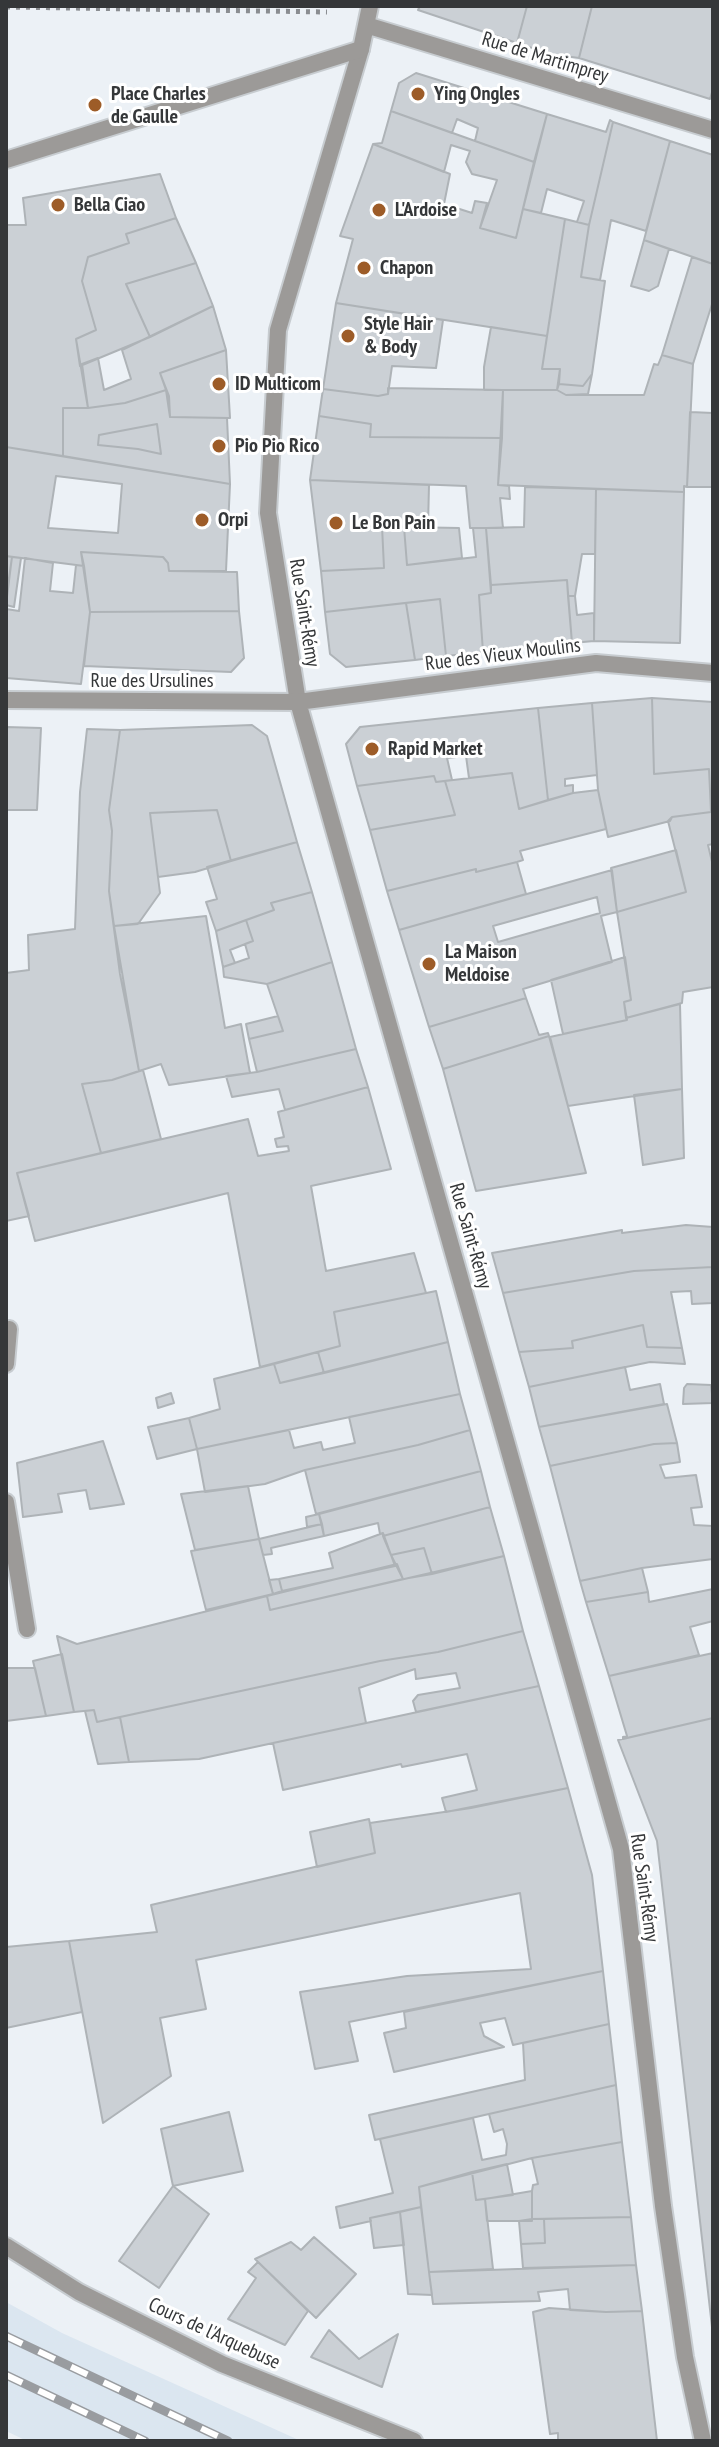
<!DOCTYPE html>
<html>
<head>
<meta charset="utf-8">
<style>
  body { margin:0 }
  #map { position:relative; width:719px; height:2447px; overflow:hidden; background:#ecf1f6; font-family:"PT Sans Narrow",sans-serif }
  canvas { display:block }
  .frame { position:absolute; inset:0; border:8px solid #353739; pointer-events:none }
</style>
</head>
<body>
<div id="map">
<canvas width="719" height="2447"></canvas>
<div class="frame"></div>
</div>
<script>
const ctx = document.querySelector('canvas').getContext('2d');
ctx.lineJoin = 'round';
function fillPath(path, color) { ctx.fillStyle = color; ctx.fill(path, 'evenodd'); }
function trace(path, color, width, dash) { ctx.strokeStyle = color; ctx.lineWidth = width; ctx.lineCap = dash ? 'butt' : 'round'; ctx.setLineDash(dash || []); ctx.stroke(path); }
function label(font, color, halo, rows, align = 'center') {
  ctx.font = font + ' "PT Sans Narrow",sans-serif'; ctx.lineWidth = 6; ctx.setLineDash([]); ctx.textBaseline = 'middle'; ctx.strokeStyle = halo; ctx.fillStyle = color; for (const [text, x, y, turn = 0] of rows) {
    ctx.save(); ctx.translate(x, y); ctx.rotate((+turn || 0) * Math.PI / 180); ctx.textAlign = isNaN(turn) ? turn : align; if (halo) ctx.strokeText(text, 0, 0); ctx.fillText(text, 0, 0); ctx.restore();
  }
}
fillPath(new Path2D(`
  M6 2302 62 2333 301 2441H27L6 2431Z`), '#dbe6f0');
const building = new Path2D(`
  M420 6H527L517 43 418 10Z
  M527 6H592L579 58 550 54 517 43Z
  M592 6H713V89L710 99 579 58Z
  M416 73 547 114 534 162 475 141 478 128 457 119 452 133 391 111 399 83Z
  M391 111 534 162 516 238 480 228 497 180 472 174 466 162 470 151 451 145 444 172 373 144 382 143Z
  M547 114 606 132 610 120 613 122 589 225 577 222 584 201 547 189 541 213 523 209Z
  M613 122 670 141 646 231 611 220 600 280 581 277 589 225Z
  M670 141 713 155V264L644 240Z
  M373 144 450 174 444 204 472 213 475 201 487 203 480 228 516 238 523 209 565 219 547 336 336 303 353 239 340 236Z
  M160 174 176 218 126 234 129 243 88 257 82 281 96 330 76 339 88 408H63V456L6 447V225H26L23 198Z
  M176 218 196 263 126 284 150 337 80 366 76 339 96 330 82 281 88 257 129 243 126 234Z
  M565 219 589 225 581 277 605 281 592 374 583 386 559 384 560 369H542Z
  M644 240 669 249 658 286 649 291 631 286Z
  M692 257 713 264V301L693 364 662 355Z
  M196 263 213 306 150 337 126 284Z
  M336 303 443 320 436 368 392 366 388 394 378 396 323 389Z
  M213 306 226 350 160 373 166 390 125 403 88 408 82 364 98 358 104 390 131 379 122 350Z
  M491 327 547 336 542 369H560L557 390H484V367Z
  M226 350 230 418 170 417 169 396 160 373Z
  M662 355 693 364 687 487 684 486V492L498 485 503 390H557L566 395H644L654 364 658 365Z
  M592 374 588 394 566 395 557 390 559 384 583 386Z
  M388 388 503 390 502 438 370 437 371 424 319 416 323 389 378 396 388 394Z
  M166 390 170 417 227 418 230 484 63 456V408H88L125 403ZM157 424 161 454 138 449 98 445 99 435Z
  M690 412 713 413V487H687Z
  M319 416 371 424 370 437 502 438 498 485 509 486 510 499 500 498 503 528H470L466 486 310 480Z
  M157 424 161 454 138 449 98 445 99 435Z
  M6 447 230 484 226 571H169L168 563 163 557 81 552 84 566 6 556ZM56 476 122 484 118 533 48 528Z
  M310 480 429 485 428 527 382 526 384 568 321 571Z
  M525 487 596 489 595 554H582L575 596H568L567 580 491 585 486 528 524 527Z
  M596 489 684 492 680 643 594 641Z
  M382 526 404 527 407 565 476 557 473 528H486L491 593 479 595 483 652 446 656 440 599 325 612 321 571 384 568Z
  M404 527 459 528 462 558 407 565Z
  M81 552 163 557 168 563 169 571 237 572 239 611 90 612Z
  M6 556 12 557 6 599Z
  M12 557 21 558 14 607 6 605Z
  M25 558 53 563 50 591 73 593 76 565 84 566 90 612 81 684 6 678V609L19 611Z
  M567 580 572 643 483 652 479 595 491 593V585Z
  M568 596H575L577 615 594 613V641L572 643Z
  M440 599 446 656 415 660 406 603Z
  M406 603 415 660 346 667 330 654 325 612Z
  M239 611 244 658 231 672 84 666 90 612Z
  M652 698 654 774 709 769 711 812 672 817 670 821 608 837 598 790 592 703Z
  M652 698 713 702V844L708 845 713 866V987L683 992 682 1003 626 1018 624 1002 631 1000 617 912 686 892 668 821 672 817 711 812 709 769 654 774Z
  M592 703 597 775 565 779V786L573 785V793L548 800 538 708Z
  M538 708 548 800 519 809 512 773 469 778 466 756 447 758 452 780 436 782 434 776 357 786 346 744 360 727Z
  M252 725 267 736 297 842 231 861 217 810 150 813 160 893 138 924 114 926 109 891 112 831 109 810 120 730Z
  M6 727 41 728 37 810H6Z
  M87 729 120 730 109 810 112 831 109 891 120 974 139 1071 112 1080 82 1084 101 1153 17 1173 29 1216 6 1221V973L29 970 28 935 75 929 80 792Z
  M512 773 519 809 573 793 598 790 606 829 520 851 523 860 517 862 476 872V869L387 891 370 830 455 815 445 781Z
  M434 776 436 782 445 781 455 815 370 830 357 786Z
  M217 810 231 861 195 872 158 877 150 813Z
  M297 842 312 892 271 903 274 910 216 931 206 902 217 899 207 867Z
  M676 850 686 892 617 912 611 868Z
  M517 862 526 894 399 930 387 891 476 869V872Z
  M612 870 617 912 601 916 612 962 523 989 526 998 429 1027 399 930ZM597 897 600 913 498 942 493 926Z
  M312 892 332 962 267 984 224 977 223 967 249 958 245 944 253 941 246 920 274 910 271 903Z
  M206 916 225 1028 241 1024 250 1073 169 1085 161 1064 139 1071 114 926Z
  M246 920 253 941 230 950 235 963 223 967 216 931Z
  M625 957 631 1000 624 1002 627 1020 563 1034 551 980Z
  M332 962 356 1049 257 1072 249 1039 283 1031 267 984Z
  M526 998 539 1035 548 1033 549 1036 443 1069 429 1027Z
  M680 1004 682 1089 568 1106 550 1037 627 1020 626 1018Z
  M278 1016 283 1031 249 1039 246 1024Z
  M549 1036 586 1173 476 1191 443 1069Z
  M356 1049 368 1087 285 1110 279 1089 232 1097 226 1076 257 1072Z
  M143 1070 161 1139 101 1153 82 1084 112 1080Z
  M368 1087 391 1169 311 1186 326 1271 414 1253 426 1293 334 1312 340 1346 260 1367 228 1193 35 1241 17 1173 248 1119 258 1156 289 1151 288 1146 277 1147 275 1139 284 1137 278 1112Z
  M682 1089 684 1158 643 1165 634 1095Z
  M686 1225 713 1227V1267L634 1271 503 1293 492 1253 622 1230V1233Z
  M713 1267V1303L692 1304 691 1291 671 1292 682 1348 647 1347 643 1325 572 1341 573 1348 519 1352 503 1293 634 1271Z
  M436 1291 448 1342 324 1373 318 1352 340 1346 334 1312Z
  M643 1325 647 1347 682 1348 685 1364 650 1362 529 1387 519 1352 573 1348 572 1341Z
  M448 1342 460 1394 197 1449 189 1418 220 1409 214 1379 274 1364 280 1383Z
  M318 1352 324 1373 280 1383 274 1364Z
  M625 1367 630 1390 660 1384 664 1404 539 1427 529 1387Z
  M687 1384 711 1385 713 1403 683 1404 684 1388Z
  M171 1393 174 1403 158 1408 156 1398Z
  M460 1394 470 1430 418 1445 305 1470 265 1484 205 1492 197 1449 289 1430 294 1448 321 1442 323 1450 355 1443 349 1417Z
  M667 1404 677 1443 654 1444 550 1466 539 1427Z
  M189 1418 197 1449 157 1459 148 1427Z
  M470 1430 481 1471 316 1514 305 1470 418 1445Z
  M103 1441 124 1504 90 1509 86 1490 58 1494 62 1512 23 1517 17 1463Z
  M677 1443 680 1462 660 1465 665 1478 696 1475 702 1507 691 1508 694 1525 713 1526V1559L642 1568 580 1581 550 1466 654 1444Z
  M481 1471 490 1507 383 1536V1533L380 1534 378 1523 324 1536 319 1514Z
  M248 1486 259 1539 195 1550 181 1494Z
  M490 1507 504 1556 432 1574 424 1548 391 1555 383 1536Z
  M319 1514 322 1524 307 1527 306 1517Z
  M322 1524 324 1536 271 1548 272 1554 263 1555 259 1539Z
  M383 1533 395 1566 282 1591 279 1579 333 1568 329 1553Z
  M259 1539 273 1594 206 1610 191 1551Z
  M424 1548 432 1574 403 1579 391 1555Z
  M504 1556 523 1631 438 1652 380 1661 97 1722 94 1710 74 1712 57 1636 77 1644 267 1596 270 1610Z
  M397 1564 403 1579 270 1610 267 1596Z
  M642 1568 648 1592 586 1602 580 1581Z
  M279 1579 282 1591 273 1594 269 1580Z
  M713 1589V1621L690 1627 699 1655 609 1676 586 1602 648 1592 649 1602Z
  M523 1631 539 1686 416 1712 413 1701 418 1695 460 1688 456 1673 416 1679 415 1669 359 1688 366 1723 199 1759 129 1762 120 1717 380 1661 438 1652Z
  M713 1653V1718L623 1739V1737L627 1736 609 1676Z
  M62 1654 74 1712 46 1716 33 1661Z
  M6 1668H35L46 1716 6 1721Z
  M539 1686 568 1788 446 1812 442 1798 477 1790 467 1754 402 1767 401 1764 283 1790 273 1743Z
  M94 1710 97 1722 120 1717 129 1762 98 1764 85 1711Z
  M713 1718V2336L657 1841 618 1740Z
  M568 1788 592 1875 603 1971 349 2022 358 2061 315 2069 300 1992 407 1976 531 1969 520 1893 196 1960 206 2009 160 2018 171 2076 103 2123 69 1941 157 1932 151 1905 375 1853 370 1823 471 1808Z
  M369 1819 375 1853 317 1867 310 1832Z
  M69 1941 82 2012 6 2028V1947Z
  M603 1971 609 2024 513 2045 505 2018 480 2023 484 2036 504 2047 394 2072 384 2033 406 2028 404 2012Z
  M609 2024 616 2085 375 2140 369 2115 525 2080 523 2043Z
  M616 2085 622 2142 532 2158 419 2187 421 2207 370 2218 371 2221 340 2228 336 2207 393 2193 380 2139 473 2118 482 2160 506 2155 507 2144 503 2129 494 2132 489 2114Z
  M229 2112 243 2171 173 2186 161 2129Z
  M622 2142 631 2217 532 2219V2191L533 2185 538 2184 532 2158Z
  M507 2164 513 2195 476 2200 472 2172Z
  M472 2172 476 2200 485 2199 493 2269 429 2272 419 2187Z
  M173 2186 209 2214 159 2288 119 2261Z
  M532 2191V2221H487L485 2199Z
  M421 2207 429 2272 432 2295 408 2294 400 2212Z
  M400 2212 404 2245 374 2248 370 2218Z
  M631 2217 636 2265 523 2268 521 2244 545 2243 544 2219Z
  M532 2219H544L545 2243 521 2244 519 2221Z
  M314 2237 356 2274 316 2318 255 2259 291 2242 301 2250Z
  M258 2262 308 2311 285 2345 228 2319 256 2278 248 2272Z
  M636 2265 642 2311 606 2312 570 2310 568 2289 538 2292 540 2301 433 2304 429 2272Z
  M549 2308 606 2312 642 2311 657 2441H558V2433L550 2434 533 2312Z
  M329 2330 359 2359 398 2334 382 2387 311 2357Z`);
fillPath(building, '#cbd0d5');
trace(building, '#aeb3b7', 2);
const service = new Path2D(`
  M6 1364 9 1329
  M6 1502 27 1629`);
const pedestrian = new Path2D(`
  M298 702 268 513 278 330 361 49`);
const minor = new Path2D(`
  M366 25 713 130
  M6 160 361 49 370 6
  M6 700 298 702 596 663 713 673
  M298 702 621 1849 663 2206 685 2357 703 2441
  M6 2246 79 2292 222 2364 414 2441`);
trace(service, '#c7ccd0', 20);
trace(pedestrian, '#c7ccd0', 20);
trace(minor, '#c7ccd0', 20);
trace(new Path2D(`
  M6 7 327 12`), '#8a8d91', 5, [4, 6]);
trace(service, '#9c9a98', 16);
trace(pedestrian, '#9c9a98', 16);
trace(minor, '#9c9a98', 16);
const rail = new Path2D(`
  M6 2336 228 2441
  M6 2375 145 2441`);
trace(rail, '#999ca0', 9);
trace(rail, '#fff', 6, [18]);
for (const [x, y, r, color] of [
  [418,94,8,"#9d5c28"],
  [95,105,8,"#9d5c28"],
  [58,205,8,"#9d5c28"],
  [379,210,8,"#9d5c28"],
  [364,268,8,"#9d5c28"],
  [348,336,8,"#9d5c28"],
  [219,384,8,"#9d5c28"],
  [219,446,8,"#9d5c28"],
  [202,520,8,"#9d5c28"],
  [336,523,8,"#9d5c28"],
  [372,749,8,"#9d5c28"],
  [429,964,8,"#9d5c28"]
]) { const dot = new Path2D(); dot.arc(x, y, r, 0, 2 * Math.PI); ctx.fillStyle = color; ctx.fill(dot); trace(dot, '#fff', 3); }
label('20px', '#353739', '#fff', [
  ["Rue de Martimprey",545,58,17],
  ["Rue Saint-Rémy",304,613,81],
  ["Rue des Vieux Moulins",503,655,-7],
  ["Rue des Ursulines",152,681],
  ["Rue Saint-Rémy",470,1236,74],
  ["Rue Saint-Rémy",644,1888,82],
  ["Cours de l'Arquebuse",214,2334,25]
]);
label('bold 20px', '#353739', '#fff', [
  ["Place Charles",111,94],
  ["de Gaulle",111,117],
  ["Ying Ongles",434,94],
  ["Bella Ciao",74,205],
  ["L'Ardoise",395,210],
  ["Chapon",380,268],
  ["Style Hair",364,324],
  ["& Body",364,347],
  ["ID Multicom",235,384],
  ["Pio Pio Rico",235,446],
  ["Orpi",218,520],
  ["Le Bon Pain",352,523],
  ["Rapid Market",388,749],
  ["La Maison",445,952],
  ["Meldoise",445,975]
], 'left');
</script>
</body>
</html>
